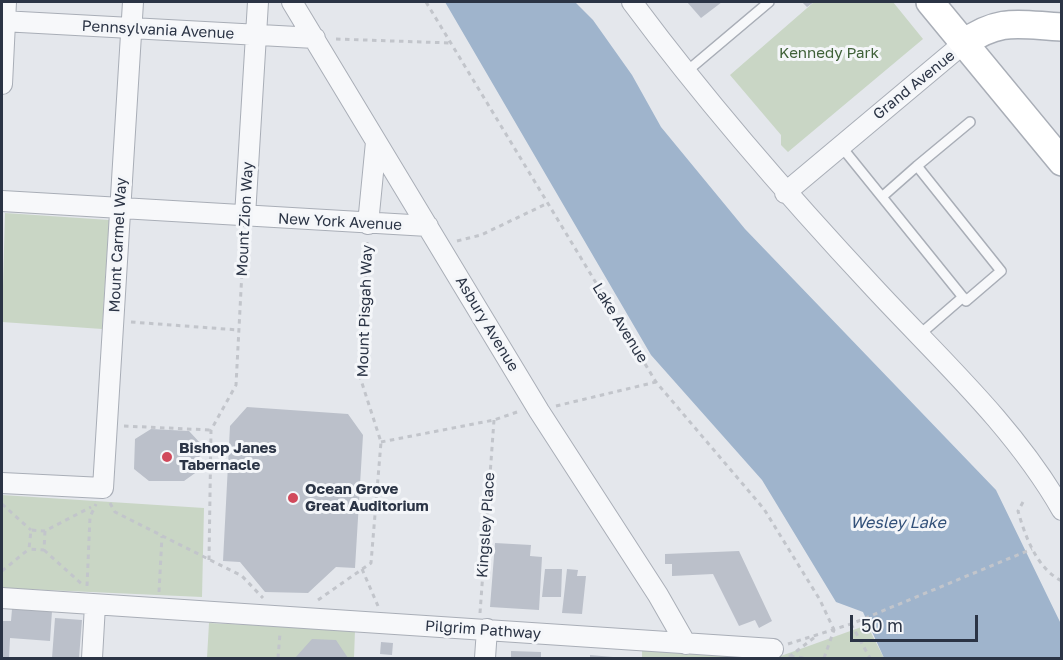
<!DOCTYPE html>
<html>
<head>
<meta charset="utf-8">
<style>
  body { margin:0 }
  #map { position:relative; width:1063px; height:660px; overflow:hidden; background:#e4e7ec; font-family:"Golos Text",sans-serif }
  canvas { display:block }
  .frame { position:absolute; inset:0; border:3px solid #2b3445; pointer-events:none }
  .scale { position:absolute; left:850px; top:615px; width:128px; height:27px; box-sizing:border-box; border:3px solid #2b3445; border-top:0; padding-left:8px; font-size:18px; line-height:21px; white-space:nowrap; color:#2b3445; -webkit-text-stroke:4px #f4f6f9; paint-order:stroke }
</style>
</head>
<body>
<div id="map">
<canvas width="1063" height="660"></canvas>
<div class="frame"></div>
<div class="scale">50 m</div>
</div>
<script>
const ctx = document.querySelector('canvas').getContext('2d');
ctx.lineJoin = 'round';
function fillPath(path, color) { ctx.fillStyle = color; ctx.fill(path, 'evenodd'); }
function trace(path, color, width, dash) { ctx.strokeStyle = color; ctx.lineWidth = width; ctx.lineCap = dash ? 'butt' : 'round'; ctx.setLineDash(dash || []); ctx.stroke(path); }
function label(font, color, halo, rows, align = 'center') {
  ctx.font = font + ' "Golos Text",sans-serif'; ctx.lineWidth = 6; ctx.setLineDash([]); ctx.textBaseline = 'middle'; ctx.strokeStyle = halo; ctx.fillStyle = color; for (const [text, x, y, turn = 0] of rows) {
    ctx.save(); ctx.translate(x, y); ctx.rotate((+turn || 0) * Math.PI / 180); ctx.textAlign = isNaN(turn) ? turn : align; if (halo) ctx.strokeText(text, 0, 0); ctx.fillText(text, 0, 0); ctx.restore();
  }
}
fillPath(new Path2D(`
  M814 2H893L923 39 788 152 781 145V135L730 75Z
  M5 213 109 220 102 329 2 322Z
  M2 495 204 508 202 597 2 588Z
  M209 623 355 630 354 658H207Z
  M867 625 884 658H642V650L778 657Z`), '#c9d6c5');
fillPath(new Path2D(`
  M445 2H575L593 20 632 75 661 127 745 229 996 490 1061 624V658H884L863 612 836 602 762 480 651 355Z`), '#9fb4cc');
fillPath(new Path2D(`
  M687 2H722L701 18Z
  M802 2H814L807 7Z
  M247 407 348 414 363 435 355 568 336 567 308 593 265 592 240 562 223 561 230 426Z
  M151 429 189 431 201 444 198 471 184 481H149L134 469 135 439Z
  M495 543 531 545 530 556 542 557 539 610 490 607Z
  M739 551 772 621 759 628 755 620 739 626 713 574 672 576V564H665V554Z
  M545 569H562L561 597H542Z
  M567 569 578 570 577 576H586L582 614 562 613Z
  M12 609 52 611 50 641 10 638 9 658H2V621H11Z
  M55 618 82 620 79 658H52Z
  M312 639 336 640 348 658H295Z
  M381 642 393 643 392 655 380 654Z
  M511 651 541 652V658H511Z
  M590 655 613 657V658H590Z`), '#bbc0ca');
const lane = new Path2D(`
  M686 72 769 2
  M840 145 966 301 1001 271 917 166 883 196
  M917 166 970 122
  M918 336 963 297`);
const street = new Path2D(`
  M292 2 539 411 658 595 686 644
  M632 2C707 103 789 197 875 289 940 359 1014 426 1062 510
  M2 21 315 38
  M2 84 6 2
  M785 193 964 43
  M2 201 428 226
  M245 216 258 2
  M368 224 376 142
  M2 483 103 488 133 2
  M2 598 773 649
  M92 658 95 605
  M485 658 487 629`);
const secondary = new Path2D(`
  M930 2 1062 162
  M964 43C1001 17 1020 25 1062 27`);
trace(lane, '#a9aeb7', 12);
trace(street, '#a9aeb7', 22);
trace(secondary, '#a9aeb7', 30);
trace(new Path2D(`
  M426 2 656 382 764 509 820 600 834 630
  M336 39 451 43
  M457 241 481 235 546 204
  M131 322 239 330
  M556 406 656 382
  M124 426 210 430
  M381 442 494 420 520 411
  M1023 502 1018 511C1025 536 1037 569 1062 581
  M110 503 115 512 242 576 263 598
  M2 504 31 530
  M45 531 44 550 29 549 31 530 45 531 91 507
  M44 550 83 585
  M209 560 211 430 236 385 244 233
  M362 569 378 606
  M2 571 29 549
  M87 586 90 517 96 504
  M159 592 162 536
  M318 600 371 563 381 442 360 377 367 242
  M480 613 494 420
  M851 624 870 658
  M788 644 851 624 1032 549
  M790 656 804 658
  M789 657 815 637
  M278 658 280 633
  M824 658 834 630`), '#c2c5cb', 3, [4.5, 4.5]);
trace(lane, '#f7f8fa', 9);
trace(street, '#f7f8fa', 20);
trace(secondary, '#fff', 27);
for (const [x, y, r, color] of [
  [167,457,6,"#d1495b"],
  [293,498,6,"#d1495b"]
]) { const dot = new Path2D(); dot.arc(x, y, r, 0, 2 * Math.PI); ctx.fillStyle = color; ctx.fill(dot); trace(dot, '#f4f6f9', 2); }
label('15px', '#2b3445', '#f4f6f9', [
  ["Pennsylvania Avenue",158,30,3],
  ["Grand Avenue",914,85,-39],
  ["Mount Zion Way",245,219,-87],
  ["New York Avenue",340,222,3],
  ["Mount Carmel Way",118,245,-87],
  ["Mount Pisgah Way",365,311,-88],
  ["Lake Avenue",620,323,58],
  ["Asbury Avenue",487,324,59],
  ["Kingsley Place",486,525,-86],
  ["Pilgrim Pathway",483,630,4]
]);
label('15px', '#3f6138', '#f4f6f9', [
  ["Kennedy Park",829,53]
]);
label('bold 15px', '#2b3445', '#f4f6f9', [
  ["Bishop Janes",179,448],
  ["Tabernacle",179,465],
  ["Ocean Grove",305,489],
  ["Great Auditorium",305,506]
], 'left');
label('italic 16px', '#34527a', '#f4f6f9', [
  ["Wesley Lake",898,523]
]);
</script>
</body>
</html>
